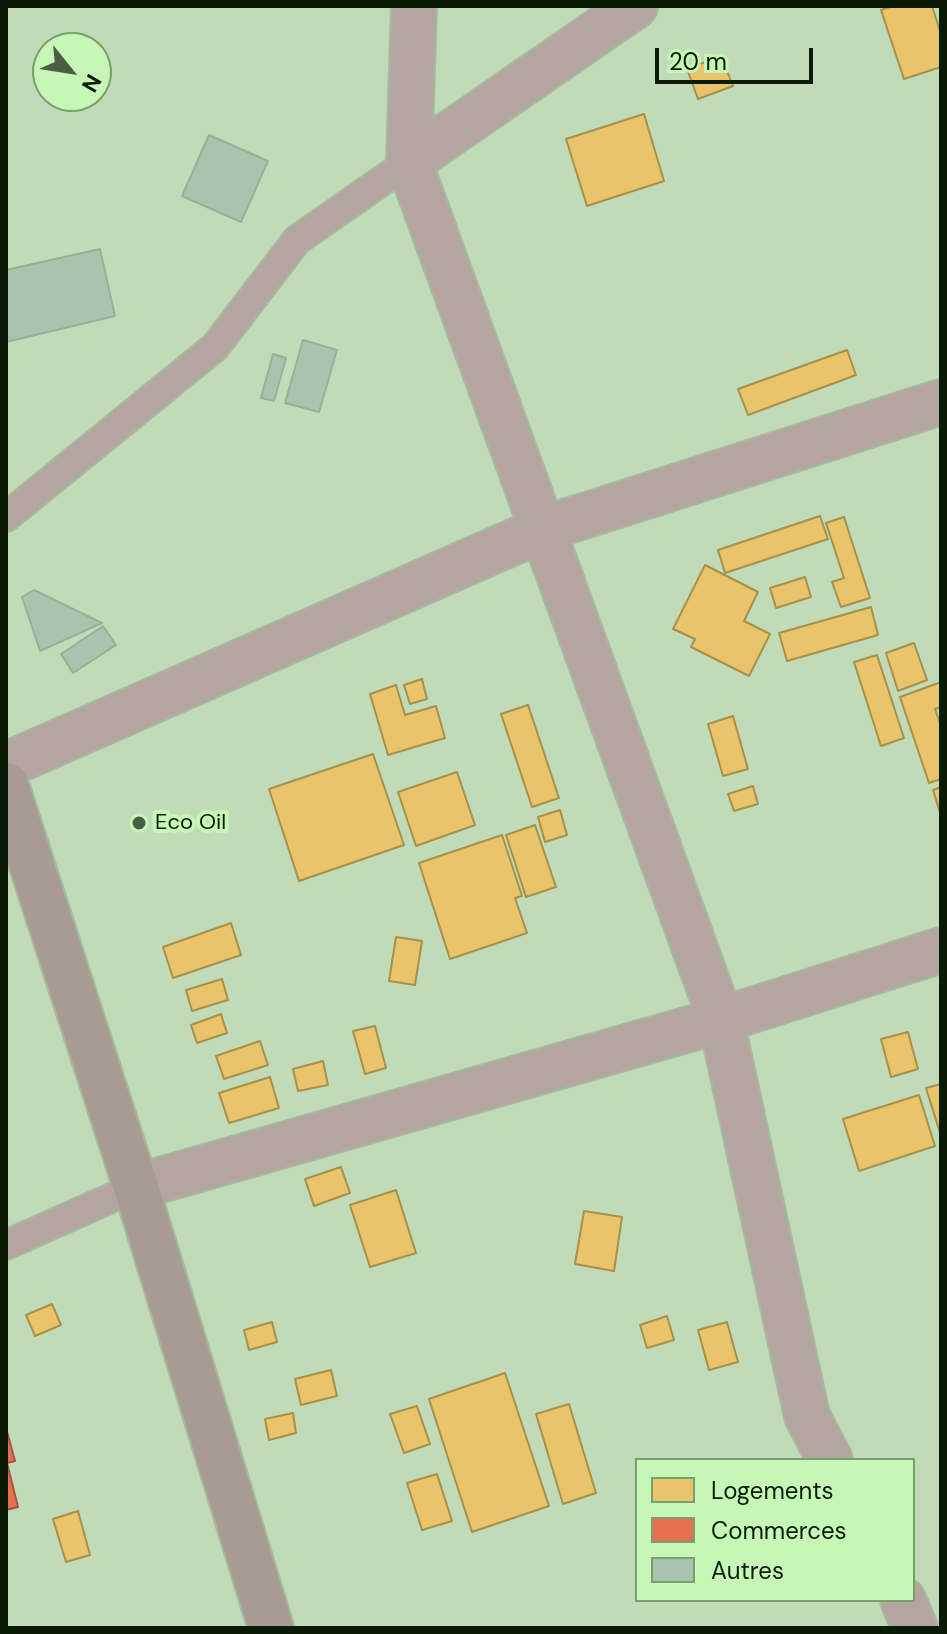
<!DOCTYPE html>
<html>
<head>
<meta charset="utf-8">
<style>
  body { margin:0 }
  #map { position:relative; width:947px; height:1634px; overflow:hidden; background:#c1dbb8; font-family:"DM Sans",sans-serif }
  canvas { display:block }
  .frame { position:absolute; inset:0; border:8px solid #091b04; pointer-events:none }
  .legend { position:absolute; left:635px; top:1458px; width:280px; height:144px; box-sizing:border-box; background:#c6f7b6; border:2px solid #7a9f6f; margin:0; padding:10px 14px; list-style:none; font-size:24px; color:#091b04 }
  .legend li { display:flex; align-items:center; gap:16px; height:40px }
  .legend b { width:40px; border:2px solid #7a9f6f }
  .north { position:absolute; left:32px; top:32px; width:80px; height:80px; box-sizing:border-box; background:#c6f7b6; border:2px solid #7a9f6f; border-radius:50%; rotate:120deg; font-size:22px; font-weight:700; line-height:32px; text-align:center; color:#091b04 }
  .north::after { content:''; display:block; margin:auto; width:28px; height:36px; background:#495e43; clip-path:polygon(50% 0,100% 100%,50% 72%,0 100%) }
  .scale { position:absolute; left:655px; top:48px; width:158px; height:36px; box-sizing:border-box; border:4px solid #091b04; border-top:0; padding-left:10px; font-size:24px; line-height:28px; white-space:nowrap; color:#091b04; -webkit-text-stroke:6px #c6f7b6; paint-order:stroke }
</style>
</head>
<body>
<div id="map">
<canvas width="947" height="1634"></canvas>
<div class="frame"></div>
<ul class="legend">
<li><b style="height:22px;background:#e9c46a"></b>Logements</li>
<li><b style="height:22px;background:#e76f51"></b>Commerces</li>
<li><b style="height:22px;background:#a9c4ac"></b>Autres</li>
</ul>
<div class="north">N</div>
<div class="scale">20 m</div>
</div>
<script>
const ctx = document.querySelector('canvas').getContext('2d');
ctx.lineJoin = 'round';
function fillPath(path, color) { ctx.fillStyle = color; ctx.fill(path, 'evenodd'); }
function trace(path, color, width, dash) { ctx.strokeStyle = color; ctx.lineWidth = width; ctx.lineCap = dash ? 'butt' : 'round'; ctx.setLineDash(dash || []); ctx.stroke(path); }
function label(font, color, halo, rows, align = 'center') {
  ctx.font = font + ' "DM Sans",sans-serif'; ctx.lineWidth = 8; ctx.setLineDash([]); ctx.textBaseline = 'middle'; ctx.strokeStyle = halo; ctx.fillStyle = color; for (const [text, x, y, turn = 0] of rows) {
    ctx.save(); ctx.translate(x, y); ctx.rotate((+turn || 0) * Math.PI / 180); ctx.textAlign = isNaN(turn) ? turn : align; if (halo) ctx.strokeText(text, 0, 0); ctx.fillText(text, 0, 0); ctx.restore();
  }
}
const homes = new Path2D(`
  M893 6H932L941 34V67L904 79 881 10Z
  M721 56 733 86 698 99 687 69Z
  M644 114 664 181 587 206 566 139Z
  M847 350 856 375 748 415 738 389Z
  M820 516 828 539 725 573 718 550Z
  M844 517 870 598 841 607 832 582 844 578 826 523Z
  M705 565 758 592 744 621 770 634 749 676 691 647 695 639 673 629Z
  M805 577 811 597 776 608 770 588Z
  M871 607 878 635 787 661 779 633Z
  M914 643 927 680 898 691 886 653Z
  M877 655 904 738 881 746 854 662Z
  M422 679 427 699 410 704 404 685Z
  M941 682V707L935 709 941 726V779L929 783 900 697Z
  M396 685 405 715 436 706 445 738 388 755 370 694Z
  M528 705 559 798 532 807 501 714Z
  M733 716 748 769 723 776 708 724Z
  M373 754 404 845 299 881 269 789Z
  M457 772 475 825 416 846 398 792Z
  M753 786 758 804 734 811 728 794Z
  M941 787V816L933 790Z
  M560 810 567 835 545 842 538 817Z
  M535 825 556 887 526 897 506 835Z
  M502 835 522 896 515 898 527 933 450 959 419 863Z
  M231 923 241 955 173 978 163 947Z
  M396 937 422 941 415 985 389 981Z
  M222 979 228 1000 192 1011 186 990Z
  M221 1014 227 1033 197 1043 191 1025Z
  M375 1026 386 1068 365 1074 353 1031Z
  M908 1032 918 1069 891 1077 881 1039Z
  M260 1041 268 1065 224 1079 216 1056Z
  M323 1061 328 1085 298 1091 293 1069Z
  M270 1077 279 1108 229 1123 219 1093Z
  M941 1084V1136L926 1088Z
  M919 1095 935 1146 859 1171 843 1119Z
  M341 1167 350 1193 314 1206 305 1179Z
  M396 1190 416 1253 370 1267 350 1205Z
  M584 1211 622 1217 614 1271 575 1264Z
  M52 1304 61 1325 35 1336 26 1315Z
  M667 1316 674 1340 647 1348 640 1325Z
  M272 1322 277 1342 249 1350 244 1330Z
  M727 1322 738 1362 709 1370 698 1330Z
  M331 1370 337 1396 301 1405 295 1379Z
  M505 1373 549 1506 472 1532 429 1399Z
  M569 1404 596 1493 563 1504 536 1414Z
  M417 1406 430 1444 404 1453 390 1414Z
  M293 1413 296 1433 269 1440 265 1419Z
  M437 1474 452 1521 422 1530 407 1483Z
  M78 1511 90 1555 66 1562 53 1519Z`);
fillPath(homes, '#e9c46a');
trace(homes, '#a6914b', 2);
const shops = new Path2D(`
  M6 1428 15 1461 7 1463 18 1507 6 1510Z`);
fillPath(shops, '#e76f51');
trace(shops, '#a4563a', 2);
const building = new Path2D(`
  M209 135 268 161 241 222 182 196Z
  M100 249 115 316 6 342V270Z
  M303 340 337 350 319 412 285 403Z
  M273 354 286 358 274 401 261 398Z
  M34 590 102 623 40 651 22 597Z
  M103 626 116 645 73 673 61 654Z`);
fillPath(building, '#a9c4ac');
trace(building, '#96b199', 2);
const lane = new Path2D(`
  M6 517 215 347 297 240 409 162
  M6 1245 136 1187`);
const street = new Path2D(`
  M414 6 409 162 721 1020 807 1416 830 1460
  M409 162 635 6
  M6 765 543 529 941 402
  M136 1187 721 1020 941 950
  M903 1600 915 1628`);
const highway = new Path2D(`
  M6 785 136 1187 271 1628`);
trace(lane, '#a5ba9e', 32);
trace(street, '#a5ba9e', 48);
trace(highway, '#a5ba9e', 48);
trace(lane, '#b5a5a0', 28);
trace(street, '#b5a5a0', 44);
trace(highway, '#a79b92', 44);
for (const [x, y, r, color] of [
  [139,823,8,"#495e43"]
]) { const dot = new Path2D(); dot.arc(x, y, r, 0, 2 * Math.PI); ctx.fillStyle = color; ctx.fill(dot); trace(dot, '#c6f7b6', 3); }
label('22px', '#091b04', '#c6f7b6', [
  ["Eco Oil",155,823]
], 'left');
</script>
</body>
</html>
